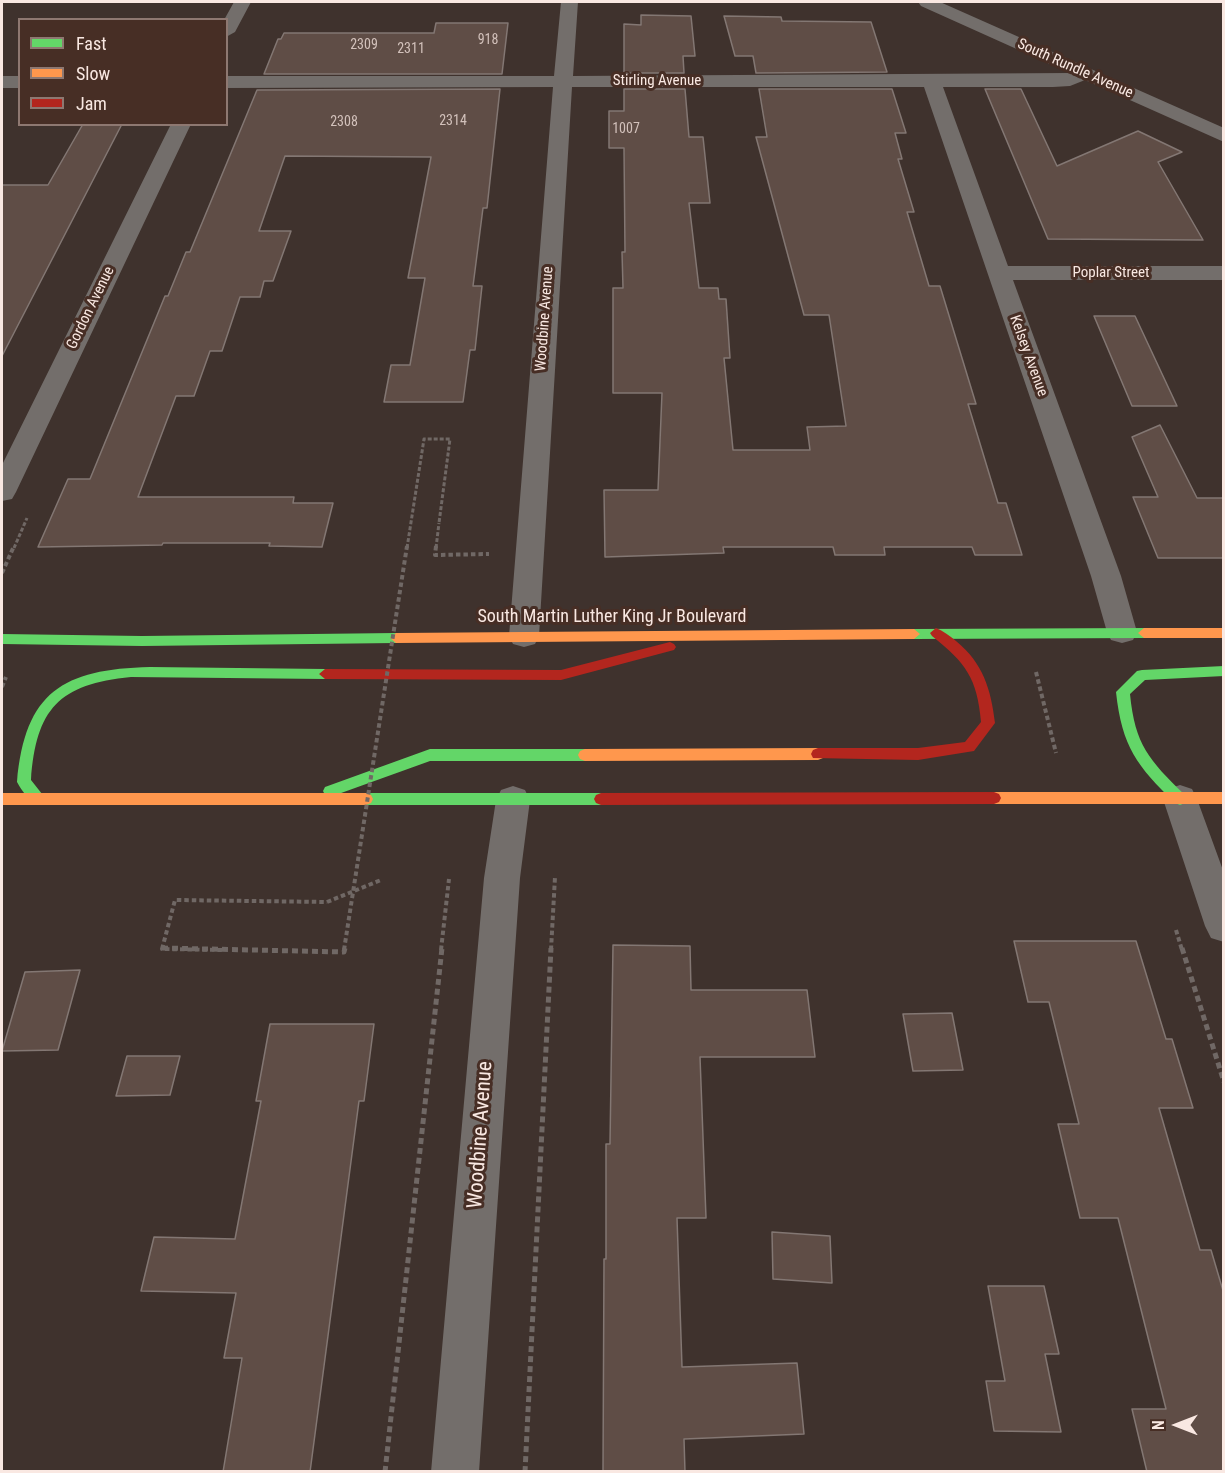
<!DOCTYPE html>
<html>
<head>
<meta charset="utf-8">
<style>
  body { margin:0 }
  #map { position:relative; width:1225px; height:1473px; overflow:hidden; background:#3f322d; font-family:"Roboto Condensed",sans-serif }
  canvas { display:block }
  .frame { position:absolute; inset:0; border:3px solid #f9e8e2; pointer-events:none }
  .legend { position:absolute; left:18px; top:18px; width:210px; height:108px; box-sizing:border-box; background:#472e25; border:2px solid #8e7871; margin:0; padding:8px 10px; list-style:none; font-size:18px; color:#f9e8e2 }
  .legend li { display:flex; align-items:center; gap:12px; height:30px }
  .legend b { width:30px; border:2px solid #8e7871 }
  .north { position:absolute; left:1147px; top:1395px; width:60px; height:60px; -webkit-text-stroke:4px #472e25; paint-order:stroke; rotate:270deg; font-size:16px; font-weight:700; line-height:24px; text-align:center; color:#f9e8e2 }
  .north::after { content:''; display:block; margin:auto; width:21px; height:27px; background:#f9e8e2; clip-path:polygon(50% 0,100% 100%,50% 72%,0 100%) }
</style>
</head>
<body>
<div id="map">
<canvas width="1225" height="1473"></canvas>
<div class="frame"></div>
<ul class="legend">
<li><b style="height:8px;background:#63d668"></b>Fast</li>
<li><b style="height:8px;background:#ff974d"></b>Slow</li>
<li><b style="height:8px;background:#b3261e"></b>Jam</li>
</ul>
<div class="north">N</div>
</div>
<script>
const ctx = document.querySelector('canvas').getContext('2d');
ctx.lineJoin = 'round';
function fillPath(path, color) { ctx.fillStyle = color; ctx.fill(path, 'evenodd'); }
function trace(path, color, width, dash) { ctx.strokeStyle = color; ctx.lineWidth = width; ctx.lineCap = dash ? 'butt' : 'round'; ctx.setLineDash(dash || []); ctx.stroke(path); }
function label(font, color, halo, rows, align = 'center') {
  ctx.font = font + ' "Roboto Condensed",sans-serif'; ctx.lineWidth = 6; ctx.setLineDash([]); ctx.textBaseline = 'middle'; ctx.strokeStyle = halo; ctx.fillStyle = color; for (const [text, x, y, turn = 0] of rows) {
    ctx.save(); ctx.translate(x, y); ctx.rotate((+turn || 0) * Math.PI / 180); ctx.textAlign = isNaN(turn) ? turn : align; if (halo) ctx.strokeText(text, 0, 0); ctx.fillText(text, 0, 0); ctx.restore();
  }
}
const building = new Path2D(`
  M641 15 691 16 695 56H683L684 73H624V24L641 25Z
  M724 16 781 17 782 21 871 22 887 72 756 73 753 56H735Z
  M436 23H508L502 74H264L278 39H281L284 33H434Z
  M500 89 487 208H483L473 286H482L475 350H470L463 402H384L391 365H410L425 278H408L431 157 285 156 259 231H291L273 281H264L260 297H240L222 351H210L194 396H176L138 497H294L293 503H333L322 547 269 546 270 543H163L162 545 38 547 68 479H90L165 296H168L186 252H190L257 90Z
  M624 89H685L689 137H703L710 203H689L699 288H718L719 299H726L730 358H724L733 450H810L807 427 846 426 829 315H804L756 137H767L759 89H892L906 133H895L902 159H898L914 212H907L929 286H940L976 404H968L998 503H1006L1022 555H975L972 547H884L885 555H835L833 547H723L724 553 605 557 604 490H658L662 393H613V288H623L622 252H625L624 148H609V111H624Z
  M985 89H1021L1057 166 1138 131 1182 152 1158 162 1203 240 1048 239Z
  M83 124H122L2 356V185H48Z
  M1094 316H1135L1177 406H1132Z
  M1160 425 1197 498H1224V558H1158L1133 497H1158L1132 437Z
  M1014 941H1136L1166 1039H1172L1193 1108H1159L1200 1250H1211L1224 1294V1472H1147L1132 1409H1166L1118 1218H1080L1058 1124H1079L1049 1002H1028Z
  M613 945 690 946 691 990H807L815 1057H700L706 1218H677L682 1367 797 1363 804 1434 684 1439 685 1472H603L604 1259H606V1144H610Z
  M80 970 58 1050 2 1051 25 972Z
  M952 1013 963 1070 913 1071 903 1014Z
  M270 1024H374L364 1101H359L310 1472H223L242 1358H224L236 1293 141 1291 154 1237 235 1239 261 1101H256Z
  M127 1056H180L170 1095 116 1096Z
  M772 1232 830 1236 832 1283 773 1279Z
  M988 1286H1044L1059 1354H1045L1061 1432 994 1431 986 1381H1005Z`);
fillPath(building, '#5f4d46');
trace(building, '#837773', 1.5);
trace(new Path2D(`
  M14 548 27 518
  M436 548 439 523`), '#706865', 3, [4, 2]);
trace(new Path2D(`
  M436 546 435 555 489 554
  M2 573 14 546
  M1036 672 1056 753
  M2 687 6 677
  M327 902 381 880
  M1176 930 1182 950
  M441 950 449 879
  M551 950 555 877`), '#706865', 4, [4.5, 3]);
trace(new Path2D(`
  M1182 948 1224 1082
  M385 1472 442 948
  M525 1472 551 948`), '#706865', 5, [6, 4]);
fillPath(new Path2D(`
  M234 2H251L235 32 226 37V20H224Z
  M561 2H578L573 76 1070 73 921 6 918 2H940L1224 128V142L1085 80 1070 86 1053 87H943L1008 266H1224V280H1013L1121 576 1137 632 1133 640 1122 643 1111 640 1107 632 1091 576 924 87H572L539 636 535 644 524 647 513 644 509 636 553 87 226 88V76H554Z
  M2 76H20V88H2Z
  M171 124H191L16 492 12 499 2 501V465Z
  M1180 785 1192 789 1197 799 1224 873V942L1211 938 1205 926 1163 799 1168 789Z
  M513 786 525 790 530 800 520 878 479 1472H431L484 878 496 800 501 790Z`), '#736e6b');
fillPath(new Path2D(`
  M1144 628 1150 633 1144 638 914 639 908 634 914 629Z
  M396 633 402 638 396 643 142 646 2 644V634L142 636Z
  M1224 666V676L1145 680 1130 694C1135 745 1149 760 1185 795L1187 799 1185 803 1180 805 1175 803C1137 766 1122 747 1116 692L1137 671 1142 670Z
  M150 667 325 669 331 674 325 679 131 677C59 684 36 709 31 780L46 799 44 803C32 807 22 791 17 782 25 692 63 669 150 667Z
  M430 749H585L590 751 592 755 590 759 585 761H430L330 797 325 795 323 791 325 787Z
  M366 793H601L606 795 608 799 606 803 601 805H366L361 803 359 799 361 795Z`), '#63d668');
fillPath(new Path2D(`
  M1144 628H1224V638H1144L1138 633Z
  M914 629 920 634 914 639 396 643 390 638 396 633Z
  M818 748 823 750 825 754 823 758 818 760 585 761 580 759 578 755 580 751 585 749Z
  M994 792H1224V804H994L989 802 987 798 989 794Z
  M2 793H366L371 795 373 799 371 803 366 805H2Z`), '#ff974d');
fillPath(new Path2D(`
  M936 628C943 631 950 636 956 641 983 663 991 689 995 723L974 751 918 760 813 758 811 754 813 750 818 748H918L965 742 981 722C977 678 966 663 932 636L930 633Z
  M670 642 674 644 676 647 674 650 561 680 325 679 319 674 325 669 561 670Z
  M994 792 999 794 1001 798 999 802 994 804 601 805 596 803 594 799 596 795 601 793Z`), '#b3261e');
trace(new Path2D(`
  M407 548 424 439H450L439 523`), '#706865', 3, [4, 2]);
trace(new Path2D(`
  M222 950 162 949 175 900 327 902
  M344 950 407 546`), '#706865', 4, [4.5, 3]);
trace(new Path2D(`
  M162 948 344 952 345 948`), '#706865', 5, [6, 4]);
label('14px', '#d2c1bb', null, [
  ["918",488,40],
  ["2309",364,45],
  ["2311",411,49],
  ["2314",453,121],
  ["2308",344,122],
  ["1007",626,129]
]);
label('15px', '#f9e8e2', '#472e25', [
  ["South Rundle Avenue",1075,69,24],
  ["Stirling Avenue",657,81],
  ["Poplar Street",1111,273],
  ["Gordon Avenue",91,308,-64],
  ["Woodbine Avenue",545,319,-86],
  ["Kelsey Avenue",1028,356,70]
]);
label('18px', '#f9e8e2', '#472e25', [
  ["South Martin Luther King Jr Boulevard",612,617]
]);
label('21px', '#f9e8e2', '#472e25', [
  ["Woodbine Avenue",481,1135,-86]
]);
</script>
</body>
</html>
